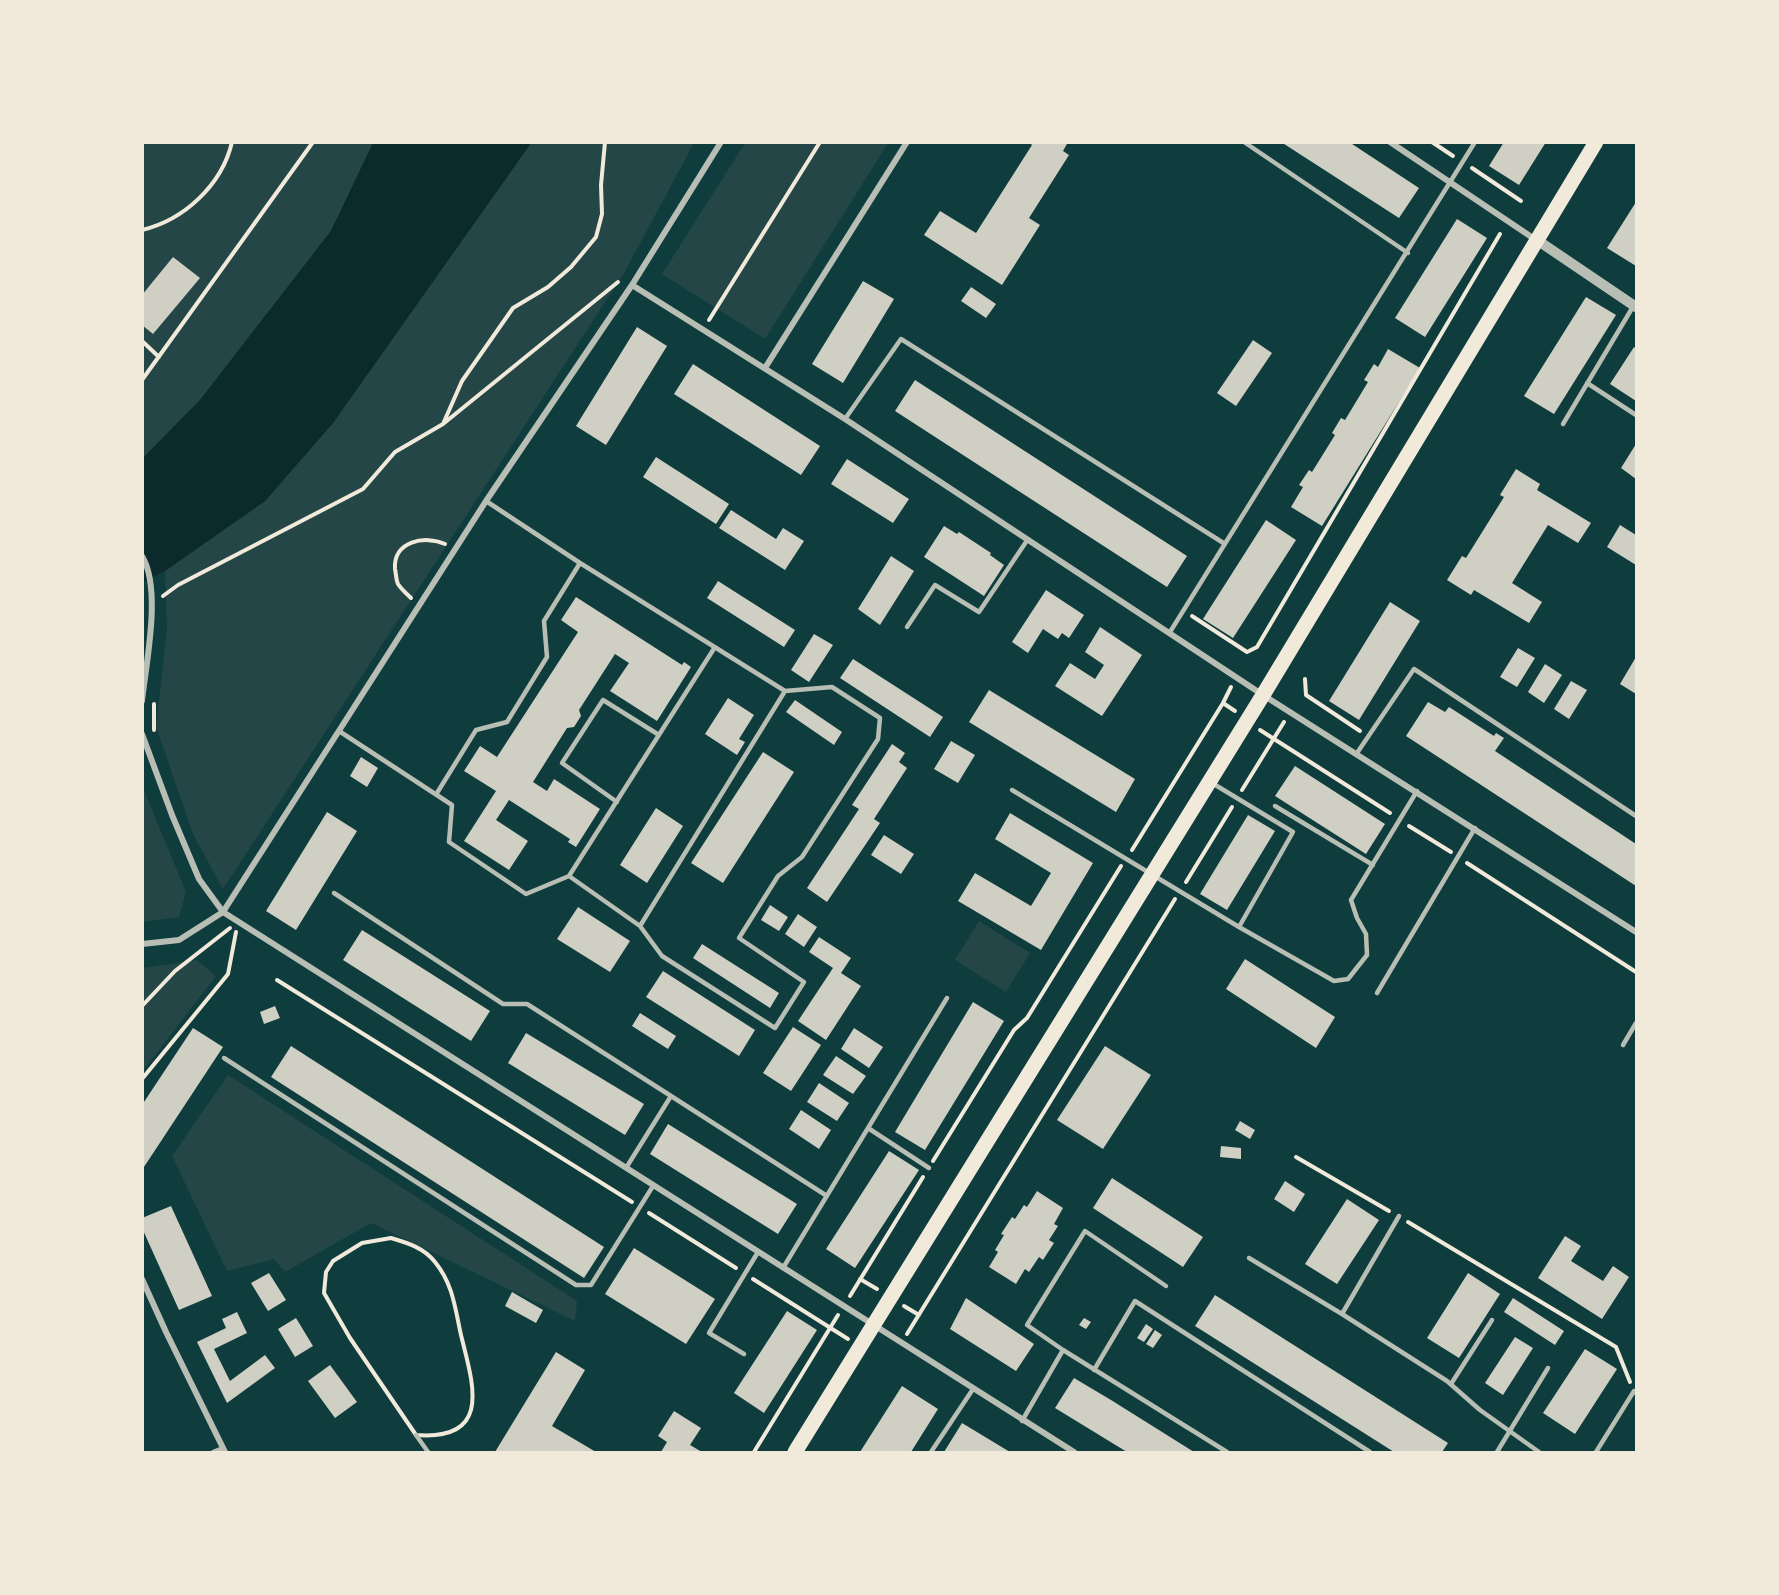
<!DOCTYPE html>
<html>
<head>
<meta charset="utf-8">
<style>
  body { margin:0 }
  #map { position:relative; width:1779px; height:1595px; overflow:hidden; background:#0f3d3e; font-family:Rubik,sans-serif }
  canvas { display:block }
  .frame { position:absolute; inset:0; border:144px solid #f1e9da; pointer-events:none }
</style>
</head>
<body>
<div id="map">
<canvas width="1779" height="1595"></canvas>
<div class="frame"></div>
</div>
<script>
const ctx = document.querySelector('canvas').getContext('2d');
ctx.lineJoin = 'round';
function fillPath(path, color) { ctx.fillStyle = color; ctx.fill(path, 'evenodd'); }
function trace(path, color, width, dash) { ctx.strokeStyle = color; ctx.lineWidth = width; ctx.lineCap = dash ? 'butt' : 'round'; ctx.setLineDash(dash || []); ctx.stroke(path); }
fillPath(new Path2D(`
  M143 143H373L331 231 200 400 143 458Z
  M531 143H694L624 273 223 889 193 834 156 727 167 629 165 571 265 501 333 423Z
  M745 143H888L765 339 662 274Z
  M143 788 186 892 179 917 143 922Z
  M979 921 1030 953 1006 992 955 960Z
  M197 960 216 976 143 1071V968Z
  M228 1075 577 1301 575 1321 371 1223 285 1272 274 1259 227 1271 172 1156Z`), '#244646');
fillPath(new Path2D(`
  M373 143H531L333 423 265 501 165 571 143 582V458L200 400 331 231Z`), '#0a2a2b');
fillPath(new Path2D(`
  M1029 142H1068L1063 151 1069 155 1029 218 1040 225 1002 285 924 235 940 211 976 233 1032 145Z
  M1281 142H1349L1419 188 1399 218Z
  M1504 142H1546L1519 185 1489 166Z
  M1636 202V266L1607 248Z
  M1457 219 1487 238 1425 337 1395 318Z
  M173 257 200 278 153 334 142 325V295Z
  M863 281 894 299 843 383 812 364Z
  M971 287 996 304 986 318 961 301Z
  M1586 297 1616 315 1554 414 1524 396Z
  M637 327 667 346 606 445 576 426Z
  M1253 340 1272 353 1236 406 1217 393Z
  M1634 347 1636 349V401L1610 384Z
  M1388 349 1420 368 1322 526 1291 507 1303 487 1299 485 1309 470 1312 472 1335 435 1332 433 1341 418 1345 420 1368 382 1364 380 1374 364 1378 367Z
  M693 364 820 446 801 475 674 394Z
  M915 380 1187 556 1167 587 895 411Z
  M1636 444V479L1621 468Z
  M656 457 729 504 716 524 643 477Z
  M847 459 909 499 893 523 831 484Z
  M1516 469 1540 484 1537 490 1591 523 1578 543 1548 525 1512 583 1542 602 1529 623 1474 590 1471 595 1447 580 1462 556 1466 558 1504 497 1500 495Z
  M731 510 776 539 783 528 804 541 785 570 719 528Z
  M1266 520 1296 540 1233 638 1203 619Z
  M1620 525 1636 535V565L1607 547Z
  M944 526 957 534 959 532 991 553 990 555 1004 565 984 596 924 557Z
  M891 556 914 571 880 625 858 609Z
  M718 581 795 630 784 647 707 598Z
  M1046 590 1084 615 1069 638 1062 633 1058 639 1043 629 1028 653 1012 642Z
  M576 597 682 665 684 662 691 667 657 721 610 691 629 663 615 654 579 710 581 716 574 727 567 728 533 782 547 791 554 779 600 809 576 847 568 842 570 839 509 800 496 820 528 841 509 870 464 841 496 791 464 771 480 746 497 757 578 632 561 620Z
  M1390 602 1420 621 1359 720 1329 701Z
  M1100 627 1142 655 1102 716 1055 686 1070 663 1095 679 1104 665 1085 652Z
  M814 634 833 645 809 682 791 670Z
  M1518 648 1535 658 1517 687 1500 677Z
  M1636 657V694L1620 684Z
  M853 659 943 717 930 737 840 678Z
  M1545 664 1562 675 1544 703 1528 692Z
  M1571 681 1587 690 1569 719 1554 709Z
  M989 690 1135 779 1116 812 969 722Z
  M728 698 754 715 739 739 745 742 737 755 705 734Z
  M795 700 842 732 834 745 786 712Z
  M1428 702 1445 712 1449 707 1494 736 1496 733 1504 738 1495 751 1636 844V886L1406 736Z
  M951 741 975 755 958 783 934 769Z
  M892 744 905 753 899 762 907 768 874 819 880 823 827 902 807 888 859 809 852 805Z
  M763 752 794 772 723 883 691 863Z
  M361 757 378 768 367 787 350 776Z
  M1295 766 1385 824 1366 854 1275 796Z
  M656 808 683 826 647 883 620 865Z
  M327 812 357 831 296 930 266 911Z
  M1010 813 1093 863 1041 950 958 901 975 873 1031 906 1051 873 995 839Z
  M1248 815 1275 831 1227 910 1200 894Z
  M884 835 914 854 901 874 871 855Z
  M770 905 788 917 779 931 761 920Z
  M578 907 630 941 610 972 557 939Z
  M798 914 817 927 804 947 785 934Z
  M362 930 490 1011 471 1041 343 960Z
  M819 937 851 958 841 973 861 986 826 1040 798 1021 833 968 809 952Z
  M702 944 779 993 770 1008 693 958Z
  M1245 959 1335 1017 1316 1048 1226 989Z
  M663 971 755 1030 739 1056 646 997Z
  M973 1002 1004 1021 925 1150 895 1132Z
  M275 1006 280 1018 264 1024 260 1012Z
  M640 1013 676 1036 668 1049 632 1026Z
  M793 1027 821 1045 791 1091 763 1073Z
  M193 1028 223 1047 142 1170V1105Z
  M854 1028 883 1047 869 1068 841 1049Z
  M526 1033 644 1104 625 1135 508 1063Z
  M291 1046 604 1247 584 1278 271 1077Z
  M1105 1046 1151 1075 1103 1149 1057 1120Z
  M836 1056 866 1076 853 1094 823 1075Z
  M819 1083 849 1103 837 1121 807 1102Z
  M801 1110 831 1130 819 1149 789 1129Z
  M1240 1121 1255 1130 1250 1139 1235 1130Z
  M668 1124 797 1204 778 1234 650 1154Z
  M1221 1146 1241 1148V1159L1220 1157Z
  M889 1151 919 1170 855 1268 826 1249Z
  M1112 1178 1203 1237 1183 1267 1093 1208Z
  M1285 1181 1305 1194 1294 1212 1274 1199Z
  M1037 1191 1063 1208 1054 1224 1058 1226 1049 1240 1054 1243 1043 1260 1039 1257 1029 1272 1025 1269 1016 1284 989 1267 998 1252 995 1250 1004 1235 1001 1234 1012 1217 1015 1219 1024 1205 1027 1207Z
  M1347 1199 1379 1220 1337 1284 1305 1264Z
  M171 1206 212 1296 179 1310 142 1228V1218Z
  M1565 1236 1581 1246 1571 1261 1603 1281 1613 1266 1629 1277 1602 1319 1538 1278Z
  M634 1248 715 1299 686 1344 605 1294Z
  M269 1273 286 1300 268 1311 251 1283Z
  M1468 1273 1500 1294 1459 1358 1427 1338Z
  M512 1292 543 1310 536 1323 505 1306Z
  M1215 1295 1448 1443 1442 1452H1394L1195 1326Z
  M966 1298 1034 1344 1016 1371 950 1329Z
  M1513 1298 1564 1331 1555 1345 1504 1312Z
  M787 1311 817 1330 764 1413 734 1393Z
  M237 1312 247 1333 214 1349 230 1381 265 1355 275 1368 227 1403 197 1342 226 1328 222 1319Z
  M296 1318 313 1346 295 1357 278 1329Z
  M1084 1318 1091 1322 1086 1329 1079 1325Z
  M1146 1324 1153 1329 1144 1342 1137 1338Z
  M1155 1330 1162 1335 1153 1348 1146 1344Z
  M1515 1337 1533 1348 1503 1395 1485 1383Z
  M1585 1349 1617 1369 1575 1434 1543 1413Z
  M556 1352 585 1370 552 1426 596 1452H495Z
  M330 1365 357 1402 335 1418 308 1381Z
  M1074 1378 1111 1400 1194 1452H1127L1055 1408Z
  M902 1386 938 1409 911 1452H860Z
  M674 1411 701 1428 690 1445 702 1452H661L667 1442 658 1436Z
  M962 1423 1010 1452H944Z`), '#cfcfc3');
trace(new Path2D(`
  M1432 142 1453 156
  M1472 168 1521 201
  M142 230C184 220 222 185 232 142
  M709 320 820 142
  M142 341 159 357
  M142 380 313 142
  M443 424 462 381 513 308 548 287 571 267 596 237 602 214 601 185 605 142
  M163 596 178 585 363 489 395 452 443 424 618 282
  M411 598C407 594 401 589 398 584 396 580 396 573 395 569 393 541 425 535 445 544
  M1192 616 1247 652 1257 647 1500 234
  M1305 679 1306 695 1360 731
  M1223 703 1235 711
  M154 704V730
  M1260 730 1390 813
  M1242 790 1284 722
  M1409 826 1451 852
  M1132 850 1223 703 1231 687
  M1467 863 1636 972
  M1186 882 1232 807
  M277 980 632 1202
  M142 1006 175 971 230 928
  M142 1079 228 974 236 932
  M1296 1157 1389 1211
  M933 1161 1014 1030 1027 1018 1121 866
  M649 1213 736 1268
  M1408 1222 1616 1347 1630 1382
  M391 1238C408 1243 424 1248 435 1262 453 1284 455 1308 461 1335 473 1384 493 1441 416 1435L350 1338 324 1293 326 1272 333 1261 362 1243Z
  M753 1279 848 1339
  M860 1279 877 1289
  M850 1296 923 1177
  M904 1306 919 1315
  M907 1334 1175 899
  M754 1452 838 1315`), '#f1e9da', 4);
trace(new Path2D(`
  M1244 142 1408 253
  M1587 383 1636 415
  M845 419 901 339 1225 544
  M1563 424 1634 305
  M907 627 935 585 979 612 1028 539
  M1170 632 1475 142
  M339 731 452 805 449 842 526 894 569 876 640 926 785 691 580 563 486 501
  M1357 753 1414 669 1636 816
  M1212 783 1293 832 1239 927
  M1012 790 1239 927 1334 981 1348 979 1367 955 1366 934 1357 918 1351 900 1417 791
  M437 793 476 730 507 722 547 657 544 621 580 563
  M617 802 562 763 603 700 659 735
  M1275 806 1373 865
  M569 876 715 647
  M334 893 503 1004H527L671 1096
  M640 926 662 956 775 1028 804 982 739 938 778 876 802 857 878 739 880 718 832 687 785 691
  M1377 993 1475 828
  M1623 1045 1636 1023
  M224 1058 576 1285H591L653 1186
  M868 1128 929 1168
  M626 1168 671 1096 827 1196
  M1249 1258 1342 1314 1447 1381 1480 1410 1539 1452
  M783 1268 947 998
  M1342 1314 1399 1216
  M1063 1350 1027 1325 1085 1231 1166 1286
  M744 1354 709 1333 758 1252
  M1094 1370 1135 1301 1370 1452
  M1451 1384 1492 1320
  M1022 1421 1063 1350 1227 1452
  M416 1435 428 1452
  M213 1452 223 1448
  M931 1452 973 1389
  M1497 1452 1548 1368
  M1596 1452 1634 1391 1636 1393`), '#b8beb3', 4.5);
trace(new Path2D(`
  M1390 142 1536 240
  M632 285 845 419 1263 695 1636 932
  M765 368 907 142
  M142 556C162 589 146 663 142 701
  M142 734 172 815 199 879 223 912 1074 1452
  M142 944 179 940 223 912 486 501 632 285 721 142
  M142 1279 166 1332 225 1452`), '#b8beb3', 6);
trace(new Path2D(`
  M1537 240 1636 307`), '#b8beb3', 10);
trace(new Path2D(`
  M795 1452 1263 695 1596 142`), '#f1e9da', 15);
</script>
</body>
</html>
